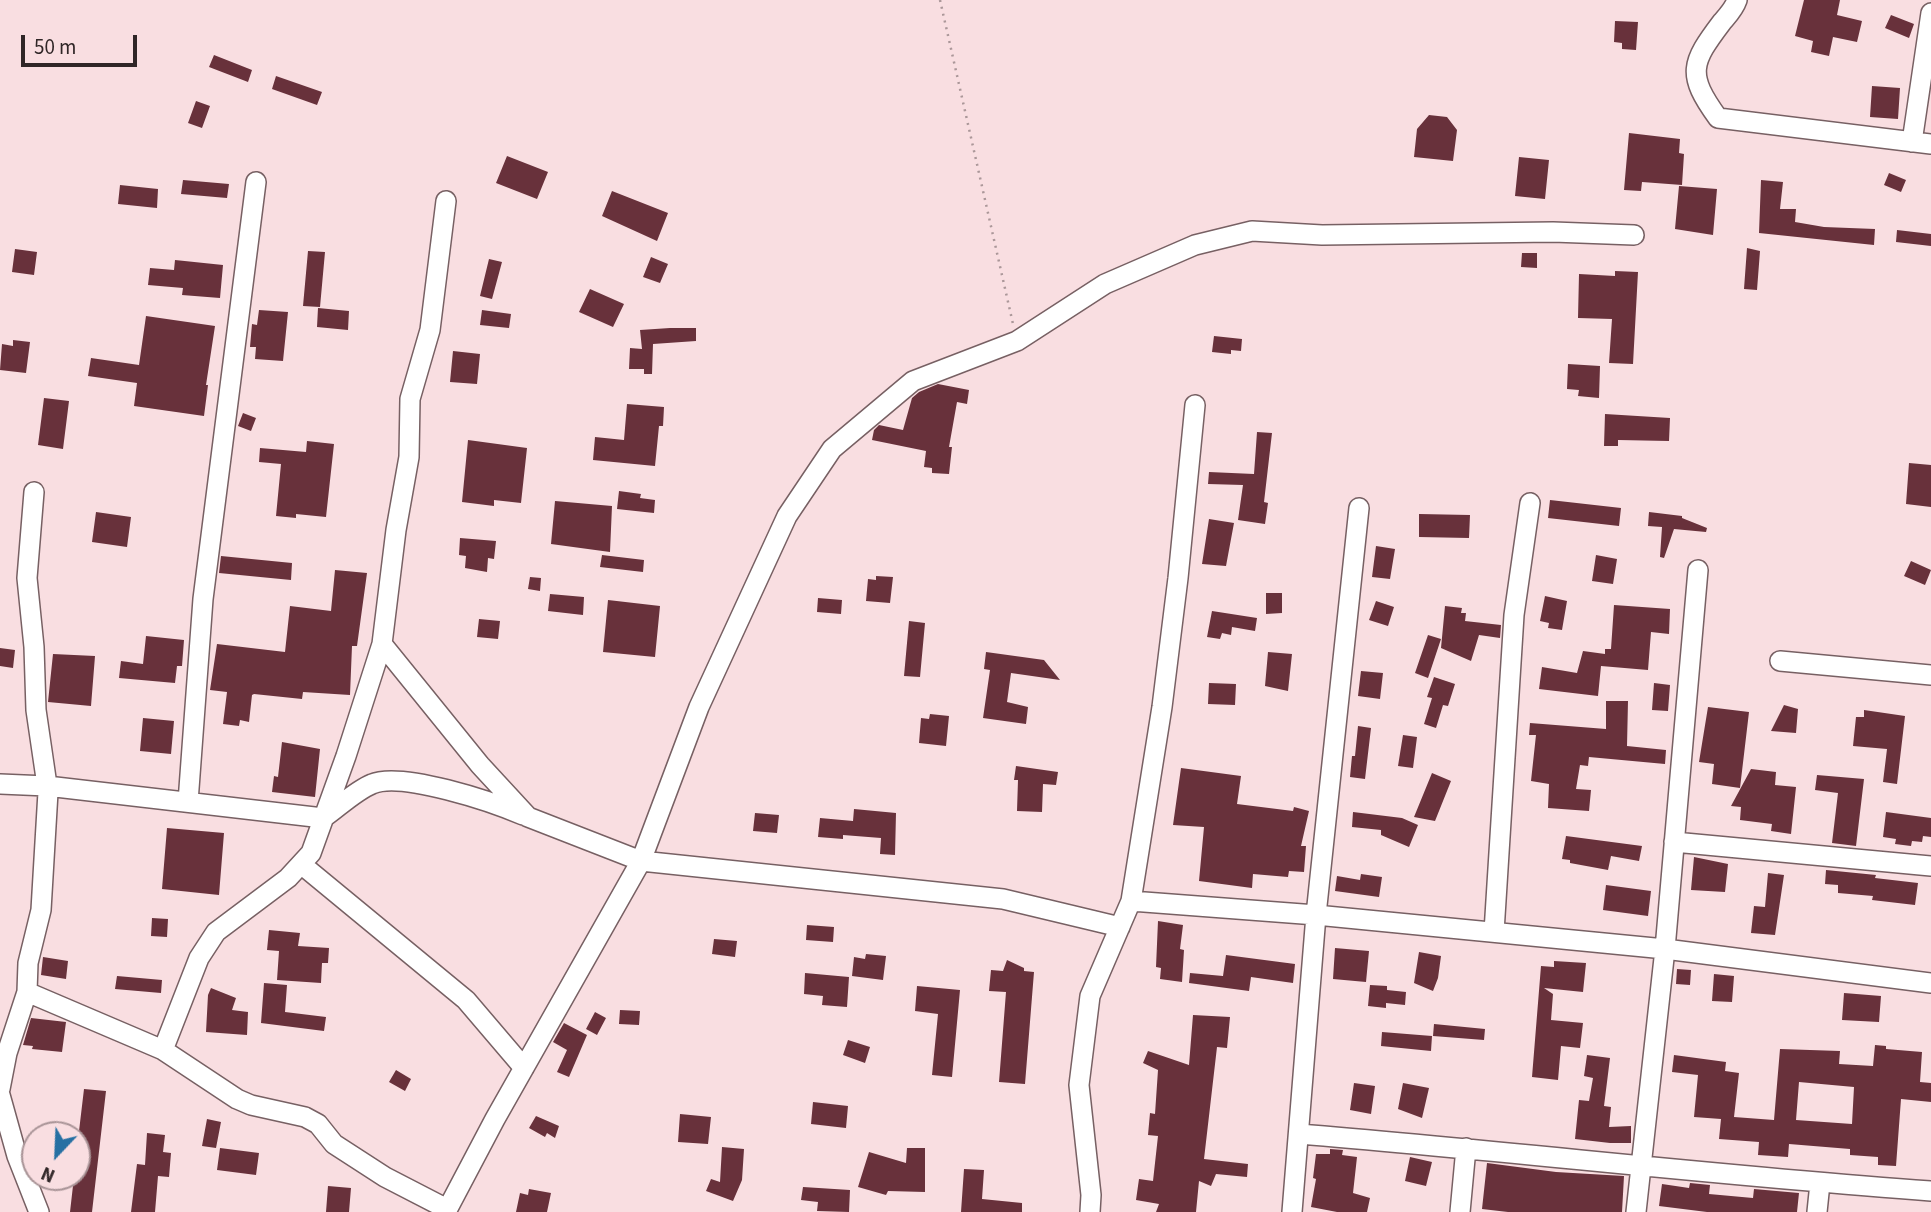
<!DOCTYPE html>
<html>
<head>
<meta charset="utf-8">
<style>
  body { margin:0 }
  #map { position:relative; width:1931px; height:1212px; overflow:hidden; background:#f9dee1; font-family:"Source Sans 3",sans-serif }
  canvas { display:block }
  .north { position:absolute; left:21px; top:1121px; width:70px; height:70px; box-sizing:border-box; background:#f9dee1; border:2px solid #a99497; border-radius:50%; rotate:203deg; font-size:19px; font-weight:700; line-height:28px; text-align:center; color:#302627 }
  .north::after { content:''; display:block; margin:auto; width:24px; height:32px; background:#2670a3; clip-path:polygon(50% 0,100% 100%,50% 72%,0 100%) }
  .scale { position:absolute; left:21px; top:35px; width:116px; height:32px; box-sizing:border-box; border:4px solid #302627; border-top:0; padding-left:9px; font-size:21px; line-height:24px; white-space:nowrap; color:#302627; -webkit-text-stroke:5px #f9dee1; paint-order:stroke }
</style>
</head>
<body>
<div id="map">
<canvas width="1931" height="1212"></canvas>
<div class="north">N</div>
<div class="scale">50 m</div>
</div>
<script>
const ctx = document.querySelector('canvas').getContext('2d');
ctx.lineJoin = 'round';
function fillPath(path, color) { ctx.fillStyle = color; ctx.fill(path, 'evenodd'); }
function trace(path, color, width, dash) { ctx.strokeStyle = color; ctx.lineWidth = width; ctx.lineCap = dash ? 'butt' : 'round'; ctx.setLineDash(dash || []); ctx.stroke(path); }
fillPath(new Path2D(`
  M1804 0H1840L1837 15 1862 21 1857 42 1833 37 1829 56 1811 52 1813 41 1795 36Z
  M1891 15 1914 24 1909 38 1885 28Z
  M1615 21 1638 22 1636 50 1622 49V43L1614 42Z
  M214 55 252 70 248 82 209 67Z
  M276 76 322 92 317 105 272 89Z
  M1872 86 1900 88 1898 119 1870 117Z
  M196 101 210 106 202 128 188 123Z
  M1429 115 1447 117 1457 130 1453 161 1414 157 1417 129Z
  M1629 133 1680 139 1679 153 1684 154 1682 185 1642 182 1641 191 1624 190Z
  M507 156 548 172 537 199 496 183Z
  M1519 157 1549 160 1545 199 1515 196Z
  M1889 173 1906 180 1901 192 1884 185Z
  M183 180 229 184 227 198 181 194Z
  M1761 180 1783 182 1780 209H1796L1795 222 1824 227 1875 229 1874 245 1759 233Z
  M120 185 158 189 157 208 118 204Z
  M1679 186 1717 189 1713 235 1675 229Z
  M612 191 668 213 657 241 602 216Z
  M1897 230 1931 234V246L1896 242Z
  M1747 248 1760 251 1757 290 1744 289Z
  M15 249 37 252 34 275 12 272Z
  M308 251 325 252 320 307 303 306Z
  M1522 253H1537V268L1521 267Z
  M651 257 668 264 660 283 643 277Z
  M489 259 502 262 492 299 480 296Z
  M175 260 223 265 220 298 182 295 183 288 148 285 150 268 174 270Z
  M1615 271 1638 272 1633 364 1609 363 1612 319 1578 318 1579 274 1615 276Z
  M590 289 624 304 613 327 579 312Z
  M318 308 349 311 348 330 317 327Z
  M259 310 288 312 283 361 255 359 256 347H250L252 324 257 325Z
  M482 310 511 314 509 328 480 325Z
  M146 316 215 326 206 385H208L204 416 134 406 137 383 88 376 91 358 139 365Z
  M670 328H696V341L653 344 652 374H644V369H629L630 348 642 349 640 330Z
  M1214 336 1242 339 1241 351 1231 350V354L1212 352Z
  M13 340 30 342 26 373 0 370 2 344 13 346Z
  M453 351 480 354 477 384 450 382Z
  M1568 364 1600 366 1599 398 1578 396 1579 390 1567 389Z
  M938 384 969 390 967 404 957 402 949 447H952L949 474 932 473V468L924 467 926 451 872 440 874 430 879 425 903 430 912 398 919 392Z
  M44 398 69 401 63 449 38 445Z
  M627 404 664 407 663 426H659L655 466 593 460 595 437 624 440Z
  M243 413 256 418 251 431 238 426Z
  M1605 414 1670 418 1669 441 1618 440V446H1604Z
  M1257 432 1272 433 1264 502 1268 503 1265 524 1238 520 1243 485 1208 484 1209 472 1254 474Z
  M468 440 527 448 521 503 494 500V506L462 502Z
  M307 441 334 444 326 517 296 514V518L276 516 281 464 259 462 260 448 306 452Z
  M1909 463 1931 465V507L1906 504Z
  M619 491 641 494 640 498 655 500 654 513 617 509Z
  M1550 500 1621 508 1619 526 1548 518Z
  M555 501 612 506 610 552 551 544Z
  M96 512 131 517 127 547 92 542Z
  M1649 512 1682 516V518L1707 528 1706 532 1674 529 1664 558 1660 557 1662 527 1648 526Z
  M1419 514 1470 515 1469 538 1419 537Z
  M1209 519 1234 523 1226 566 1202 564Z
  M460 538 496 541 494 559 488 558 487 572 465 568 466 556 459 555Z
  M1376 546 1395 549 1390 579 1372 577Z
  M602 555 644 560 643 572 600 567Z
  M1596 555 1617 559 1613 584 1592 581Z
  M221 556 292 563 291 580 219 573Z
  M1911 561 1931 570 1925 585 1904 576Z
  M335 570 367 573 357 646H352L350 695 303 692 302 699 254 694 252 695 249 722 240 720 239 726 223 724 227 692 210 690 217 644 285 652 290 606 331 611Z
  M876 576 893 577 890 603 866 601 868 579 876 580Z
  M530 577 541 578 540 591 528 589Z
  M1266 593H1282V613L1266 614Z
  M550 594 584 597 583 615 548 611Z
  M1545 596 1567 601 1562 630 1548 628 1549 623 1540 621Z
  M818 598 842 600 841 614 817 612Z
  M608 600 660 606 655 657 603 652Z
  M1376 601 1394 607 1388 626 1369 620Z
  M1614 605 1670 609 1669 634 1651 632 1648 670 1601 666 1598 696 1539 689 1542 667 1577 673 1583 651 1605 654V649H1611Z
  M1445 606 1462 608 1461 613H1466L1465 621 1501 625 1500 638 1479 635 1471 661 1441 648Z
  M1212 611 1257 618 1255 631 1232 627 1231 635 1222 633 1220 639 1207 637Z
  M479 619 500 621 498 639 477 637Z
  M909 621 925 623 920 677 904 676Z
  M1428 635 1441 639 1428 678 1415 673Z
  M146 636 184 640 182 666H177L175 683 119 678 121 661 143 664Z
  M0 648 15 650 13 668 0 666Z
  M986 652 1044 660 1060 680 1011 673 1007 702 1028 707 1026 724 983 718 990 670 984 669Z
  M1268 652 1292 654 1288 691 1265 686Z
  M53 654 95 656 91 706 48 702Z
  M1361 671 1383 673 1380 699 1358 696Z
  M1434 677 1455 684 1448 706 1443 705 1436 728 1424 724 1432 698 1427 697Z
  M1209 683 1236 684 1235 705 1208 704Z
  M1654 683 1670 685 1668 711 1652 710Z
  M1606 701H1628L1627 746 1666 750 1665 764 1589 757 1588 766 1580 765 1576 789 1591 790 1589 811 1548 808 1549 784 1531 781 1536 735H1529L1530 723 1606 729Z
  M1784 705 1798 709 1796 733 1771 731Z
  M1708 707 1749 712 1740 788 1712 784 1714 764 1699 762Z
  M1864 710 1905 716 1897 784 1883 782 1887 749 1853 746 1856 717H1864Z
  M930 714 949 716 946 746 919 743 921 718 929 719Z
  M143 718 174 721 171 754 140 751Z
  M1358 726 1371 728 1365 779 1350 777 1352 756H1355Z
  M1403 735 1417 737 1413 768 1398 766Z
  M282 742 320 749 315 797 272 792 274 776 278 777Z
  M1016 766 1058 772 1056 785 1043 784 1042 812 1017 811 1018 780H1014Z
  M1181 768 1241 776 1237 804 1293 811 1294 807 1309 811 1301 846H1306L1304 872 1289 871 1288 877 1253 874 1252 888 1199 881 1204 827 1173 825Z
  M1751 769 1776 772 1775 785 1796 787 1791 834 1771 831 1772 824 1740 820 1741 807 1731 806Z
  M1432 773 1451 781 1435 821 1414 817Z
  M1817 775 1864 779 1856 846 1832 843 1838 793 1815 790Z
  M854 809 896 813 895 855 880 854 881 838 843 835V839L818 837 820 818 853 821Z
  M1353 812 1402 818 1418 825 1409 847 1381 835V830L1352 827Z
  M1886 812 1931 818V837L1923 836 1922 842 1912 841 1911 846 1895 844 1896 839 1883 837Z
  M755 813 779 815 777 833 753 831Z
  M167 828 224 833 219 895 162 889Z
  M1566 836 1642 846 1639 861 1611 856 1608 870 1570 863V860L1562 859Z
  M1694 857 1728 864 1725 892 1691 890Z
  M1826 870 1876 875 1875 878 1918 883 1915 905 1872 900 1873 896 1838 893V885L1825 884Z
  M1768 873 1784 875 1775 935 1751 933 1754 906 1765 907Z
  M1361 874 1382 877 1379 897 1335 891 1337 876 1360 880Z
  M1606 885 1651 891 1648 916 1603 910Z
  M152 918 168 919 167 937 151 936Z
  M1158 921 1183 925 1180 949 1184 950 1182 982 1160 979 1161 968 1156 967Z
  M807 925 834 927 833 942 806 940Z
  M269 930 300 933 298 946 329 948 328 963H322L321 983 277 980 279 951 267 950Z
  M714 939 737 941 735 957 712 954Z
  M1335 948 1369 951 1366 982 1333 979Z
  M1419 952 1441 956 1438 978 1433 991 1414 983Z
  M866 954 886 956 883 980 852 976 854 957 865 959Z
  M1226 955 1295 964 1293 983 1251 977 1249 991 1189 983 1190 973 1223 976Z
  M43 957 68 961 66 979 41 975Z
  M1007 960 1024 968V971L1034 972 1025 1084 999 1082 1006 992 989 991 991 970 1003 971Z
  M1554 961 1586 963 1583 992 1544 988 1553 994 1551 1020 1583 1023 1580 1048 1561 1046 1558 1080 1532 1077 1541 966 1554 967Z
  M1677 969 1691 970 1690 985 1676 984Z
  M805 973 849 977 847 1007 822 1005 823 996 804 994Z
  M1714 974 1734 976 1732 1002 1712 1001Z
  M117 976 162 980 161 993 115 989Z
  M264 983 287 985 285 1012 326 1017 324 1031 261 1023Z
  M1370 985 1387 986V990L1406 992 1405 1005 1386 1003V1008L1368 1006Z
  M917 986 960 990 952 1077 932 1075 938 1014 915 1011Z
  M211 988 236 998 232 1010 248 1012 247 1035 206 1032 208 995Z
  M1844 993 1881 996 1879 1022 1842 1020Z
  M620 1010 640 1011 639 1025 619 1024Z
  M595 1012 606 1018 597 1035 586 1029Z
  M1193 1015 1230 1017 1227 1048 1217 1047 1204 1159 1248 1164 1247 1177 1216 1174 1211 1186 1199 1181 1196 1212H1156L1159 1204 1136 1200 1139 1179 1153 1181 1158 1136 1148 1135 1150 1113 1155 1114 1158 1070 1143 1063 1148 1051 1189 1065Z
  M31 1018 66 1022 62 1052 32 1049 33 1046 23 1045Z
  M564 1023 587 1035 569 1077 557 1072 567 1050 553 1042Z
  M1434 1024 1485 1029 1484 1040 1433 1036Z
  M1382 1032 1432 1036 1431 1051 1381 1046Z
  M848 1040 870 1047 865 1063 843 1055Z
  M1875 1045 1886 1046V1049L1922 1052 1920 1082 1931 1083V1102L1901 1099 1896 1166 1878 1165V1157L1850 1155V1149L1789 1144 1788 1157 1758 1155 1759 1142 1719 1139 1721 1119 1694 1117 1698 1075 1672 1072 1674 1055 1726 1062 1725 1071 1739 1073 1734 1117 1774 1120 1780 1049 1840 1051 1839 1064 1873 1066ZM1799 1082 1854 1087 1852 1124 1796 1120Z
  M1587 1055 1610 1058 1604 1106 1611 1107 1609 1127 1631 1126V1143H1610L1575 1139 1579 1100 1589 1101 1593 1078 1584 1076Z
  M396 1070 411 1079 405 1091 389 1082Z
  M1354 1083 1375 1086 1371 1114 1350 1110Z
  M1403 1083 1429 1088 1422 1118 1398 1109Z
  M84 1089 106 1091 92 1212H70L74 1177H77V1148Z
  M813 1102 848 1106 846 1128 811 1124Z
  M680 1114 711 1117 708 1144 678 1142Z
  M536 1116 559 1126 555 1138 547 1133 545 1137 529 1128Z
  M207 1119 221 1122 216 1148 202 1146Z
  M147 1133 165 1135 163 1152 171 1153 169 1177 158 1176 155 1212H131L137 1164 145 1165Z
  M722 1147 744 1149 742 1180 733 1201 706 1191 711 1179 720 1182Z
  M220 1148 259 1153 256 1175 217 1170Z
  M907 1148H925V1192L888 1191 886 1195 858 1187 869 1152 906 1163Z
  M1330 1149 1343 1150 1342 1155 1357 1157 1353 1193 1370 1198 1367 1212H1337L1311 1207 1316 1179 1313 1178 1316 1154H1330Z
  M1410 1157 1432 1162 1426 1186 1405 1181Z
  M1487 1163 1556 1172 1624 1176 1622 1212H1508L1482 1209Z
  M964 1169 984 1170 982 1199 1022 1203V1212H961Z
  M1690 1183 1710 1185 1709 1194 1753 1198 1754 1189 1799 1193 1797 1212H1707L1659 1206 1662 1184 1689 1188Z
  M328 1186 351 1188 349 1212H326Z
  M803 1187 850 1190 849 1212 817 1211 818 1202 801 1200Z
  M529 1189 551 1193 547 1212H516L520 1193 528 1195Z`), '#68313b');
const minor = new Path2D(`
  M1737 0C1734 9 1728 15 1722 22 1691 63 1686 74 1718 118L1931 144
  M1912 142 1931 13
  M382 644 480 765 528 817 641 861 1003 899 1120 927
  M1780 661 1931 675
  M0 784 47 786 323 818C339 807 355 791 372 784 401 771 493 802 523 815
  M188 802 203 599 256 182
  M1674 842 1931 866
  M301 864 466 1000 524 1068
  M1131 901 1316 915 1665 949 1931 983
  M1494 932 1514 615 1530 503
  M27 992 163 1050 237 1099 251 1105 305 1117 318 1124 334 1144 385 1177 447 1209
  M163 1050 199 958 216 932 288 878 311 853 346 756 382 644 396 530 409 457 410 399 430 330 446 201
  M0 1089 7 1053 27 992 28 963 41 910 48 792 36 710 34 647 27 578 34 492
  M0 1095 17 1156 39 1212
  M1299 1134C1510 1151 1720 1176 1931 1191
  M446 1212 495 1119 641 861 699 707 787 516 832 449 913 381 1017 341 1105 284 1195 245 1252 231 1322 235 1553 232 1634 235
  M1090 1212 1091 1195 1079 1085 1090 996 1131 901 1162 707 1178 578 1195 405
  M1292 1212 1316 915 1359 508
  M1460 1212 1466 1148
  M1636 1212 1665 949 1698 570
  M1817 1212 1820 1183`);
trace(minor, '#776063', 22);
trace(new Path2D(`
  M940 0 1013 324`), '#ab9799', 2.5, [2, 5]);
trace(minor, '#fff', 19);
</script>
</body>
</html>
